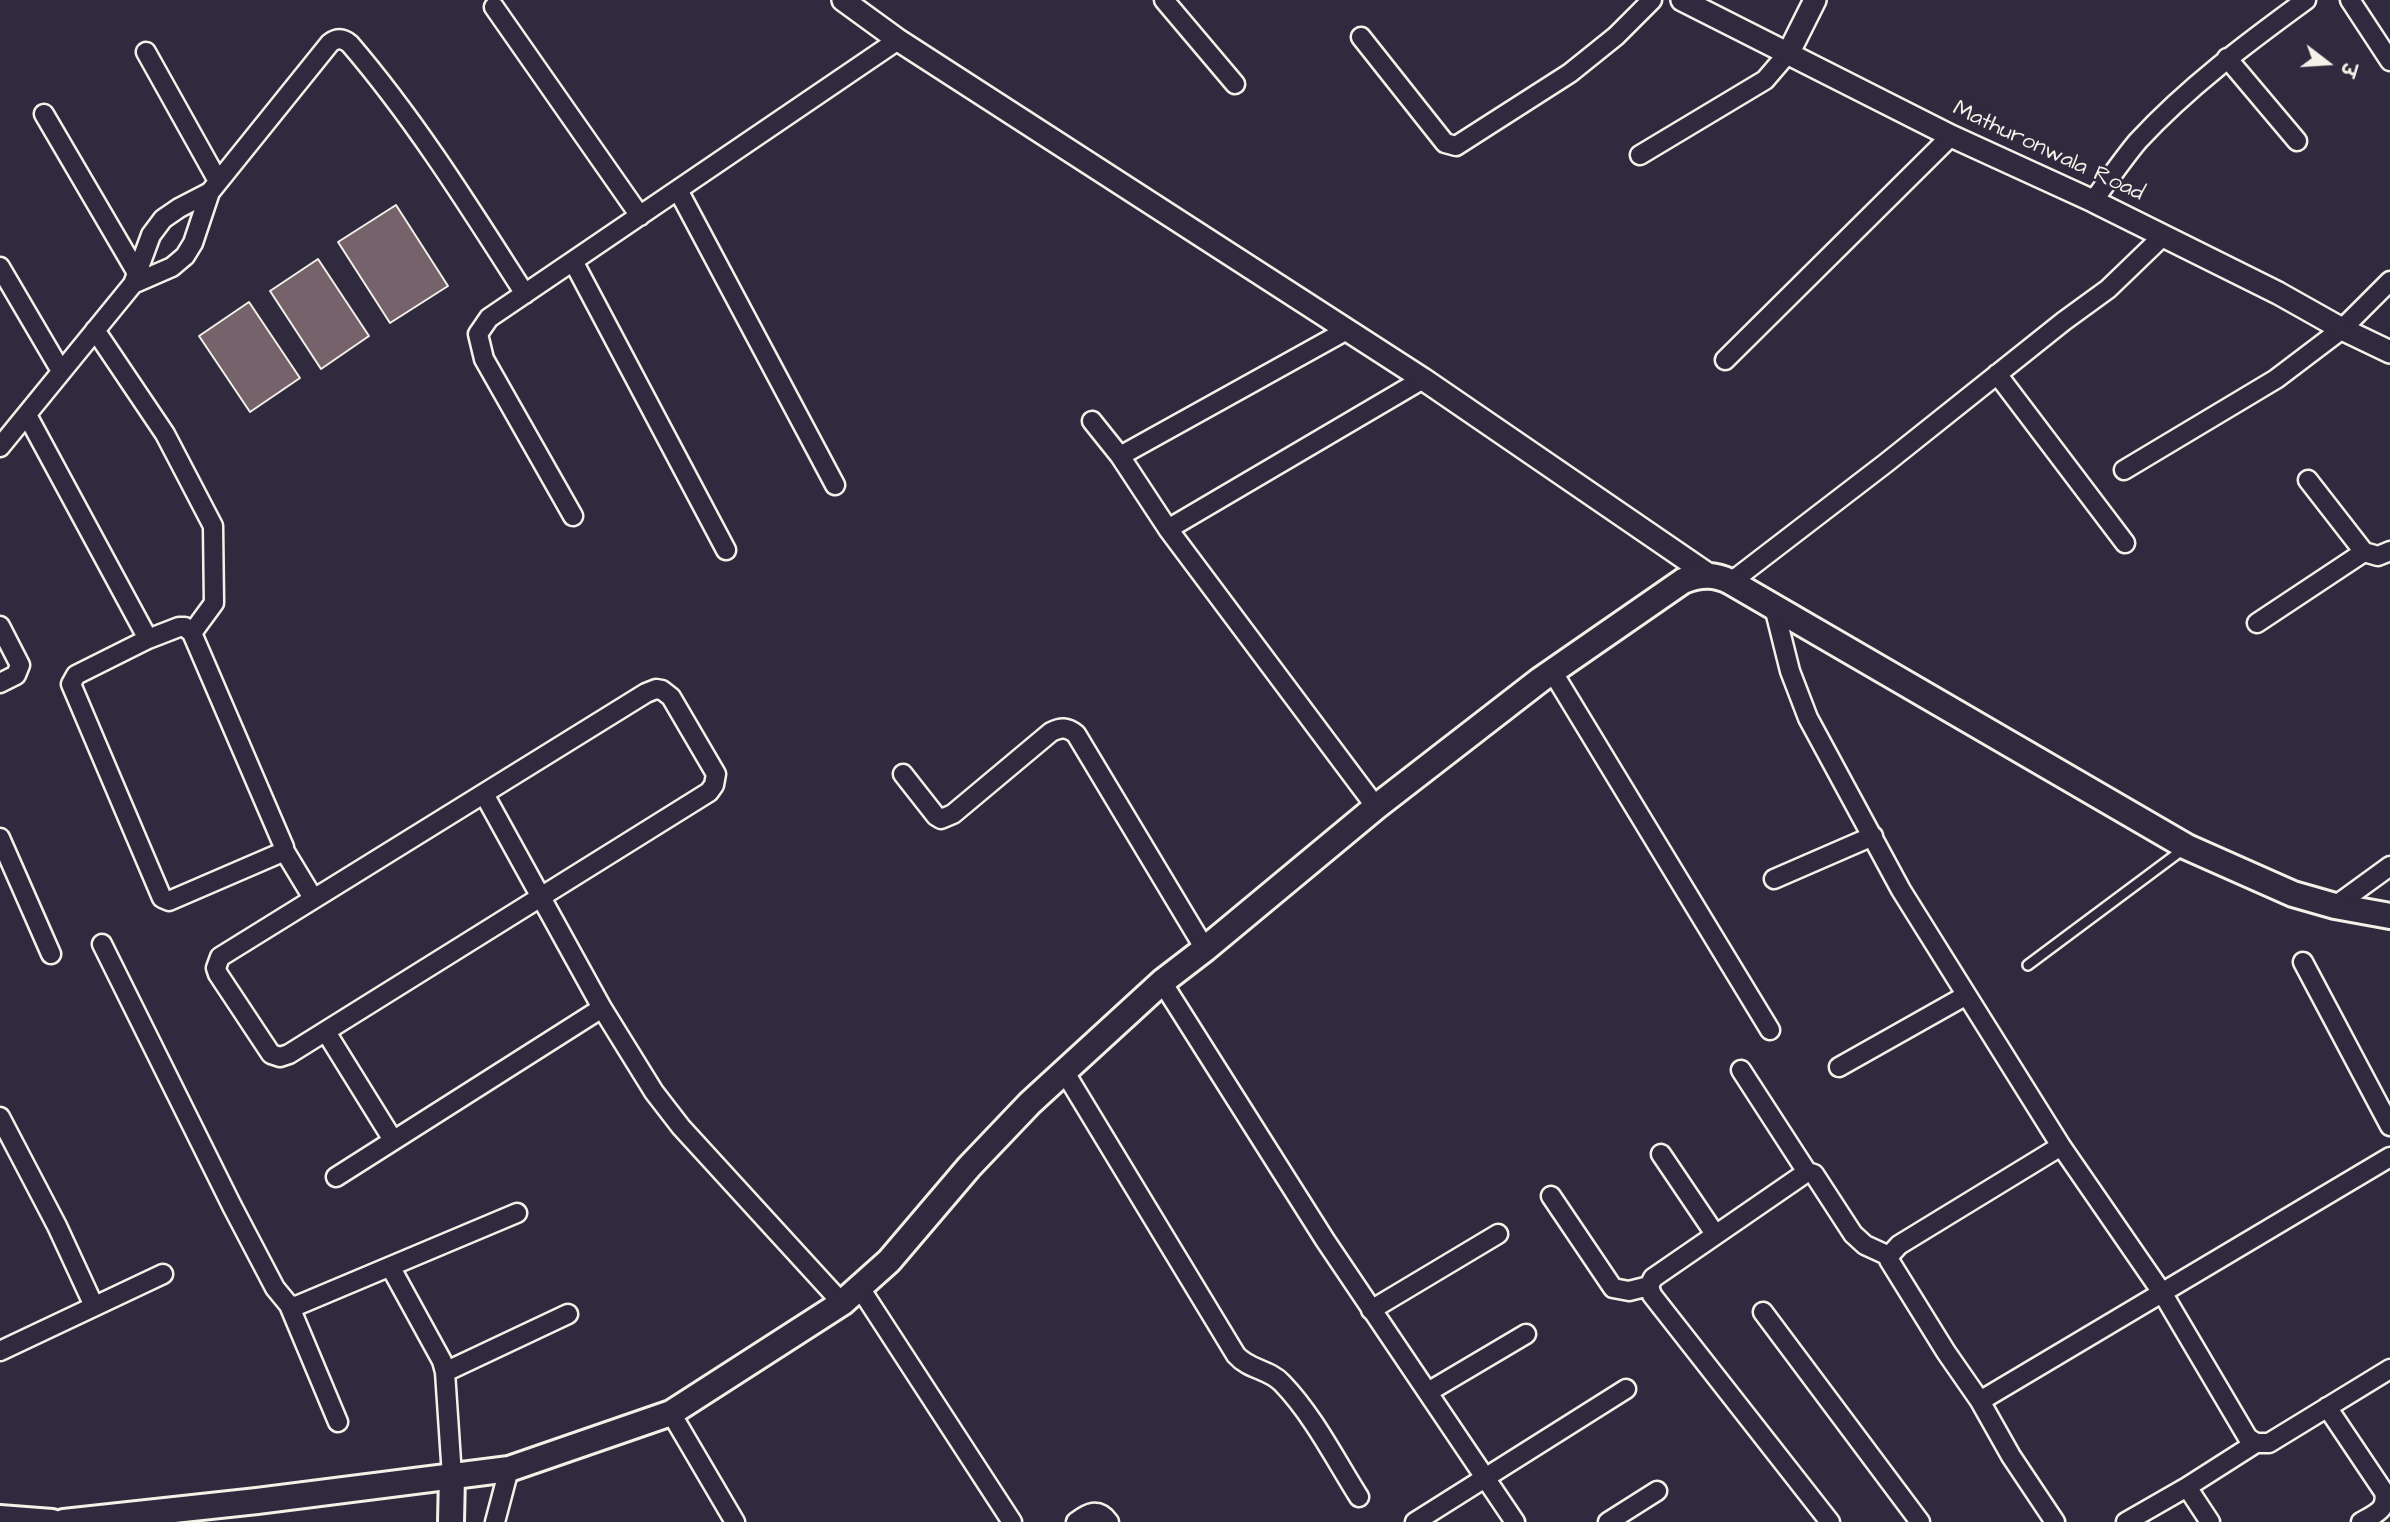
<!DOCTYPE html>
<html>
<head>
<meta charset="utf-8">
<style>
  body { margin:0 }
  #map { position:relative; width:2390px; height:1522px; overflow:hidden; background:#2f2a3d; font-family:"Architects Daughter","Playpen Sans Deva",sans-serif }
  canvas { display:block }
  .north { position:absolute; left:2292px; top:28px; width:70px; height:70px; -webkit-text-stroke:5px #2f2a3d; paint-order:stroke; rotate:107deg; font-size:19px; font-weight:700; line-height:28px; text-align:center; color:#f4f1e8 }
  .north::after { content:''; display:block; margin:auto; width:24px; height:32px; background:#f4f1e8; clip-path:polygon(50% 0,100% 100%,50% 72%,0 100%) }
</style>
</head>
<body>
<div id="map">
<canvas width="2390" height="1522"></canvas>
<div class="north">उ</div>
</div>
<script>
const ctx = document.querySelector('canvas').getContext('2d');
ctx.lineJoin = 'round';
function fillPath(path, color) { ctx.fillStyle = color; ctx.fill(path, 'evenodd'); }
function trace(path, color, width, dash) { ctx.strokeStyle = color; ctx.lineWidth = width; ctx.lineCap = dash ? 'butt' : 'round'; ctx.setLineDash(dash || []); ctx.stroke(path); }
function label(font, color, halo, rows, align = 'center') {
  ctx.font = font + ' "Architects Daughter",sans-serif'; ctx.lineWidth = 5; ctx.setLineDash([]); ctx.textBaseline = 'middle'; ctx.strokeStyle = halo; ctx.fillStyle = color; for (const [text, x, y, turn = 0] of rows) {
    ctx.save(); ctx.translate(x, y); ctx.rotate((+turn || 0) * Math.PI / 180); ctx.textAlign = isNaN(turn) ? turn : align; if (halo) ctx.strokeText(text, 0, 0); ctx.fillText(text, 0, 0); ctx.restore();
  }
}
const building = new Path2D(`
  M396 205 448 286 390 323 338 242Z
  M318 259 369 336 321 369 270 291Z
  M249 302 300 378 250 412 199 336Z`);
fillPath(building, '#75626a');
trace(building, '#f4f1e8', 2);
const service = new Path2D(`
  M2028 965 2185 848`);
const minor = new Path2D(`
  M1164 0 1235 84
  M2350 0 2390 61
  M494 7 640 216
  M1361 37 1445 143 1456 146 1570 73 1616 36 1652 0
  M146 52 218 181
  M2227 58 2297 141
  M44 114 137 273
  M1640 155 1765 80 1789 52
  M678 190 835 485
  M2093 201C2108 181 2122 160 2138 141 2188 87 2247 43 2306 0
  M573 261 489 318 478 334 484 359 573 516
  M0 267 61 371
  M133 284 172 267 185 256 193 243 210 192 330 43C337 38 343 38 350 44 416 121 470 208 525 294
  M95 330 165 434 213 526 214 603 192 633
  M1725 360 1951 136
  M1997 374 2125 543
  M27 415 148 639
  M1092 421 1120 456 1168 529
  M0 447 133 284 151 235 163 219 179 208 210 192
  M1120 456 1347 330
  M2124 470 2276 379 2342 329 2390 281
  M2308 480 2364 552 2378 556 2390 551
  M726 550 573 261 898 40
  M1731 582 1886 463 2064 321 2108 289 2163 236
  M1774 607 1790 671 1808 718 1901 890 2061 1146 2163 1294 2248 1438 2256 1443H2269L2390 1369
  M2257 623 2364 552
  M0 626 20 665 16 675 0 683
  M179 627H185L192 633 284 847 282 852 278 854 169 901 162 898 71 684 76 675 148 639Z
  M1552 671 1770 1030
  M656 689 662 690 671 697 716 774 714 785 709 792 289 1054 280 1057 271 1054 218 974 216 968 220 957 646 693Z
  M903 774 936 816 941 819 953 814 1051 732C1061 727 1067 727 1076 734L1205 949
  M484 794 602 1008 654 1092 681 1127 842 1303
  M1376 807 1168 529 1423 379
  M0 838 51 954
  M284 850 313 898
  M1774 879 1873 836
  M2335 906 2390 866
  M102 944 232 1206 275 1288 289 1305 296 1306 517 1213
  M2303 962 2390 1126
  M1162 982 1325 1240 1515 1522
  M326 1032 393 1140
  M1839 1067 1965 996
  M1741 1070 1807 1172
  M1064 1071 1236 1355C1249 1370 1269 1369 1282 1383 1313 1415 1335 1459 1359 1497
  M0 1117 57 1226 94 1306
  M1661 1154 1715 1234
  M336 1177 602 1008
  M1551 1196 1613 1288 1629 1291 1649 1286
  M391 1268 442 1361 445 1372 452 1476
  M860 1288 1012 1522
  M289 1305 338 1422
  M1371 1310 1498 1234
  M1763 1312 1920 1522
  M0 1351 163 1274
  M445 1372 568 1314
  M1428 1392 1526 1334
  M1980 1401 2390 1157
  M2327 1407 2384 1492C2388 1510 2375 1514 2361 1522
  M671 1413 735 1522
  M2187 1487 2210 1522
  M495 1522 509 1469
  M1076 1522C1088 1513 1098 1507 1109 1522
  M1415 1522 1626 1389
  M1608 1522 1657 1491
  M1830 1522 1652 1295 1649 1286 1653 1278 1807 1172 1814 1174 1853 1234 1865 1245 1889 1256
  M2055 1522 2011 1456 1980 1401 1946 1352 1889 1260V1256L1899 1245 2061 1146
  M2126 1522 2187 1487 2256 1443`);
const tertiary = new Path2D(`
  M843 0 898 40 1423 379 1709 575
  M1682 0 1951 136 2093 201 2278 293 2342 329 2390 352
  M1789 52 1815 0`);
const secondary = new Path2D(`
  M0 1518 52 1522
  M64 1522 257 1501 509 1469 671 1413 842 1303 889 1261 969 1167 1030 1103 1162 982 1205 949 1376 807 1540 680 1683 581C1701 574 1715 574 1731 582L2187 847 2293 894 2335 906 2390 916
  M451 1522 452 1476`);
trace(service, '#f4f1e8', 14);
trace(minor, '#f4f1e8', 23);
trace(tertiary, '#f4f1e8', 26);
trace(secondary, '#f4f1e8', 30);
trace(service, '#2f2a3d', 9);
trace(minor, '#2f2a3d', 18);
trace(tertiary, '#2f2a3d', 21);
trace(secondary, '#2f2a3d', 24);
label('23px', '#f4f1e8', '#2f2a3d', [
  ["Mathuronwala Road",2048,152,25]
]);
</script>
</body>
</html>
